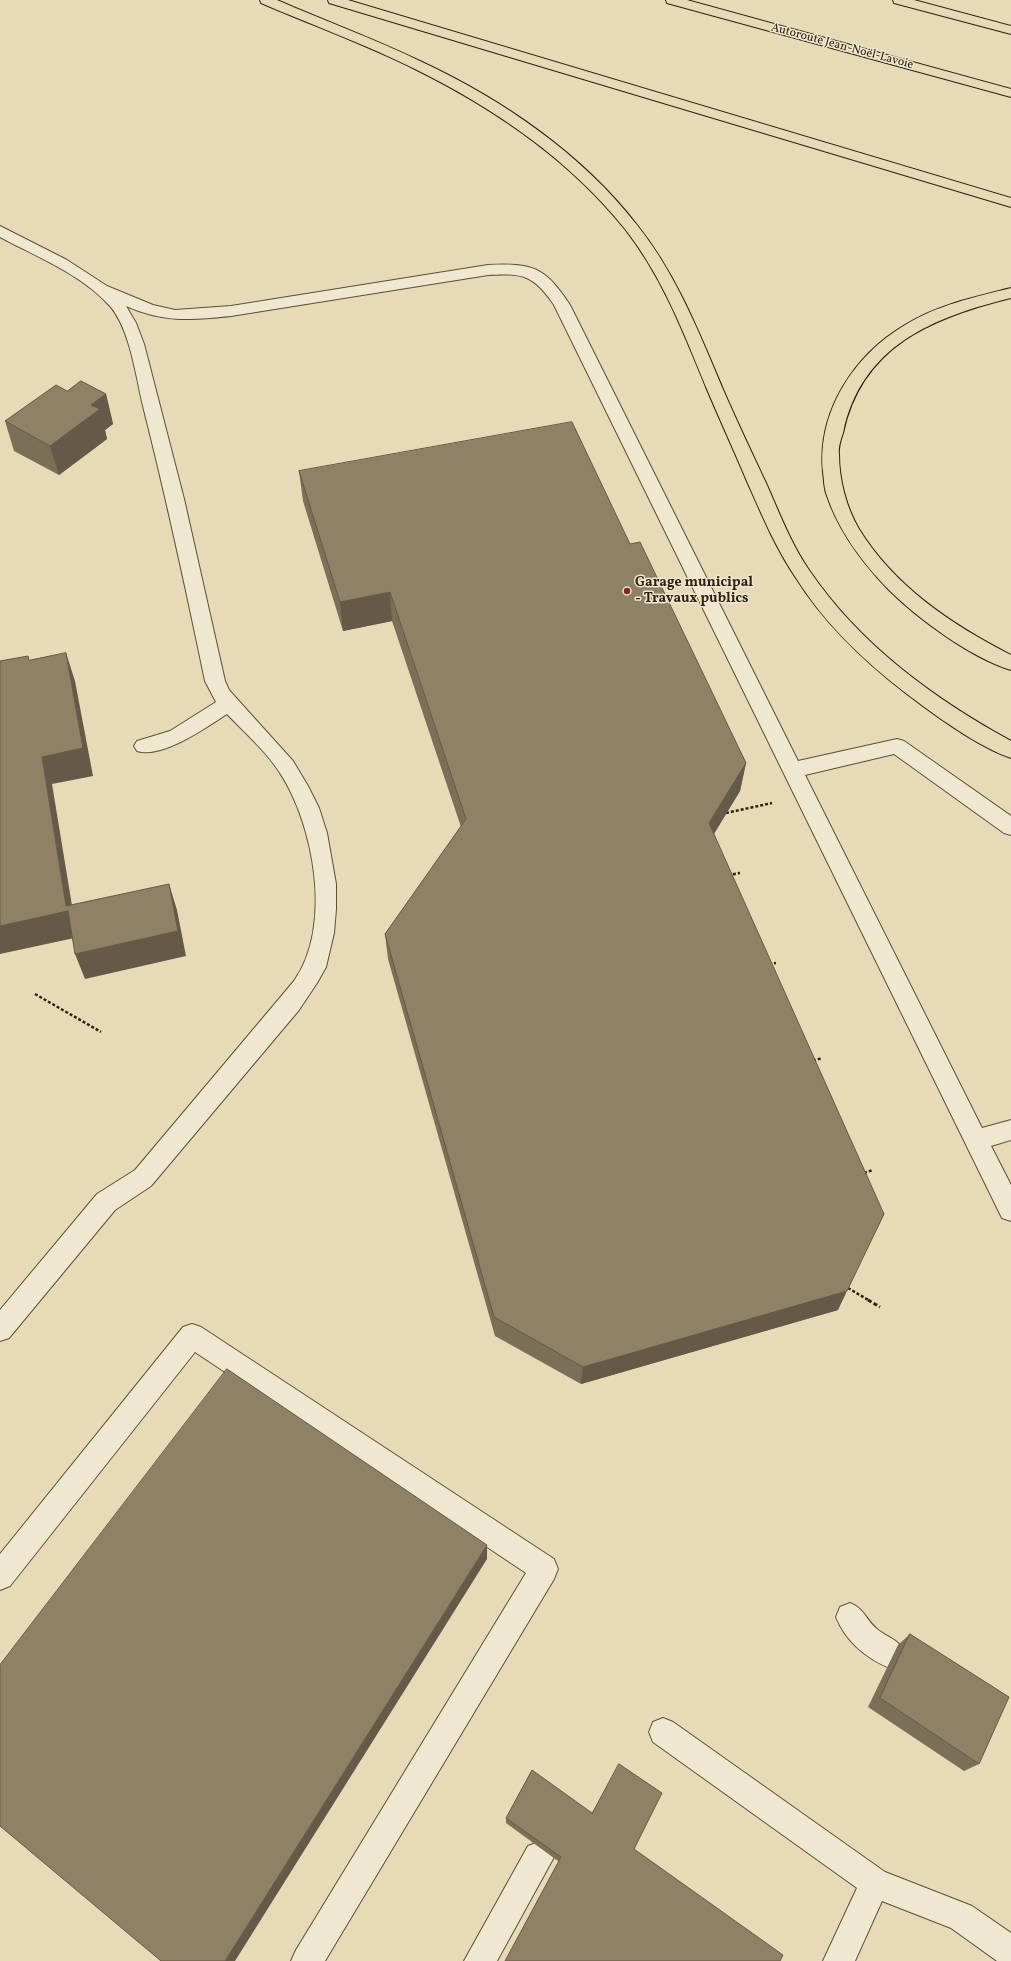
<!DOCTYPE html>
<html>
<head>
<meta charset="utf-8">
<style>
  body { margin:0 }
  canvas { display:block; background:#e6dab7 }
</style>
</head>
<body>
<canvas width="1011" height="1961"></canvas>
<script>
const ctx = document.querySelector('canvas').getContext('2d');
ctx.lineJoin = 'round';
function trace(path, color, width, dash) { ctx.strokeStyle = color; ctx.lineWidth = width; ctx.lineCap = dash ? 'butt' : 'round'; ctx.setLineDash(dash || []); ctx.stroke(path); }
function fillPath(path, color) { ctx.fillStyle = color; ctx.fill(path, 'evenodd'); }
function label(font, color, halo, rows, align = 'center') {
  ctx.font = font + ' Vollkorn,serif'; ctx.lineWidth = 3; ctx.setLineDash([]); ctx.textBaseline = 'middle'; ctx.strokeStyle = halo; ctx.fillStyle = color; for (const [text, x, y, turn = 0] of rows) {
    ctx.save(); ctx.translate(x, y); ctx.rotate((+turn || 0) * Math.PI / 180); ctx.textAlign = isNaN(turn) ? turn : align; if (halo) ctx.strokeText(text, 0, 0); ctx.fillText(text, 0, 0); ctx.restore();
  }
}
const minor = new Path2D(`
  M0 226 67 260 107 286 153 305 175 310 231 306 488 265C533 263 545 267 570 305L798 761 897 739 904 741 1011 816V835L1004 833 894 754 805 775 982 1128 1011 1120V1140L991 1146 1011 1185V1221L1002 1218 554 305C534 275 523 273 488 275L231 316C189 320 165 323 126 306L136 323 144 344 184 499 225 681 229 690 293 761 308 786 319 808 327 833 336 884V909L334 933 326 967 317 983 299 1010 151 1186 115 1210 9 1338 0 1341V1310L97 1194 135 1170 294 981C333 927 314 825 280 773 266 751 245 733 227 714 207 727 162 759 137 751L134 746 137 741 170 731 216 702 205 681C186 589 166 497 143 406 136 377 130 329 110 306 81 274 37 257 0 237Z
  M192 1324 201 1327 554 1559 558 1569 554 1579 325 1961H291L296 1950 526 1573 195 1352 10 1586 0 1590V1554L183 1327Z
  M850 1603C865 1609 865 1619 877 1629 889 1639 900 1639 906 1655L902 1665 892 1669C867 1659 846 1642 836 1617L840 1607Z
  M663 1718 673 1722 885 1872 972 1906 1011 1933V1961H997L951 1928 882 1901 855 1961H823L857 1888 653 1742 649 1732 653 1722Z
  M539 1842 550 1846 554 1857 497 1961H464L528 1846Z`);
const major = new Path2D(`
  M260 0H277C325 21 375 39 422 62 503 100 582 154 637 225 677 275 700 335 725 394 738 424 752 453 766 483 779 512 791 544 809 570 860 645 933 698 1011 741V758C980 748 933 714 907 694 864 661 825 624 796 578 775 547 761 513 746 479 733 448 719 418 706 387 684 333 662 276 625 229 570 160 494 108 415 69 365 44 312 25 261 3Z`);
const highway = new Path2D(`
  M328 0H348L1011 198V207L329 3Z
  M666 0H687L1011 89V97L667 3Z
  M893 0H914L1011 26V34L894 3Z
  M1011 288V298C933 317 861 346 843 433 841 439 838 447 839 454 839 479 846 507 859 529 894 586 952 625 1011 655V670C971 658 917 618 888 589 861 561 838 530 826 493 824 487 824 479 823 472 817 412 854 355 905 325 937 305 975 297 1011 288Z`);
trace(minor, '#5e4f38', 2);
trace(major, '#30210d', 2);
trace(highway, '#30210d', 2);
trace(new Path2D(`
  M726 813 772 803
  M728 875 740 873
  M769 964 776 963
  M35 994 101 1032
  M813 1061 822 1058
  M864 1173 873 1170
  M848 1288 870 1301`), '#30210d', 2.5, [3, 2]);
trace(new Path2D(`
  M868 1300 880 1307`), '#30210d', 3, [4, 2.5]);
fillPath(minor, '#efe7d0');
fillPath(major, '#e6dab7');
fillPath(highway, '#e6dab7');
fillPath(new Path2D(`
  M67 391 106 394 113 424 105 430 107 439 59 475 14 451 5 421Z
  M299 471 630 544 746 763 740 791 714 834 838 1310 581 1384 495 1336 388 959 385 934 461 827 392 621 343 631 303 501Z
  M910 1634 979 1764 964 1771 868 1707 898 1645Z
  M506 1818 634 1849 558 1861 506 1823Z`), '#7b6f57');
fillPath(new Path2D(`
  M106 394 113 424 105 430 107 439 59 475 50 446 91 405Z
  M390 592 392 621 343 631 340 602Z
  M66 653 75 681 93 776 52 784 76 930 79 937 0 954V926L66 906 42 757Z
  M746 763 740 791 704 850 709 823Z
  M169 884 177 910 186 956 85 979 75 954Z
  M847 1291 838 1310 581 1384 583 1367Z
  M487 1545V1559L235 1961H225Z`), '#645a47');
const building = new Path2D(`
  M81 381 106 394 91 405 100 409 50 446 5 421 56 385 67 391Z
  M572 422 630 544 640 542 746 763 709 823 884 1214 847 1291 583 1367 494 1317 385 934 466 819 390 592 340 602 299 471Z
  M66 653 83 748 42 757 66 906 169 884 178 931 75 954 68 911 0 926V661L28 656 29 660Z
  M227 1369 487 1545 225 1961H161L0 1826V1665Z
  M910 1634 1009 1697 979 1764 880 1698Z
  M619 1764 662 1793 634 1849 783 1955 780 1961H505L561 1857 506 1818 532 1770 592 1813Z`);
fillPath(building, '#8f8165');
trace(building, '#645a47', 1);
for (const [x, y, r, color] of [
  [627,591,4,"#8f2418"]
]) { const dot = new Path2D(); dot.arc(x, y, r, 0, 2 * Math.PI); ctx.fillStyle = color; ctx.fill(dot); trace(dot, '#efe7d0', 1.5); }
label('12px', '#30210d', '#efe7d0', [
  ["Autoroute Jean-Noël-Lavoie",842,47,15]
]);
label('bold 14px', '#30210d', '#efe7d0', [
  ["Garage municipal",635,583],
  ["- Travaux publics",635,599]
], 'left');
</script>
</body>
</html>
